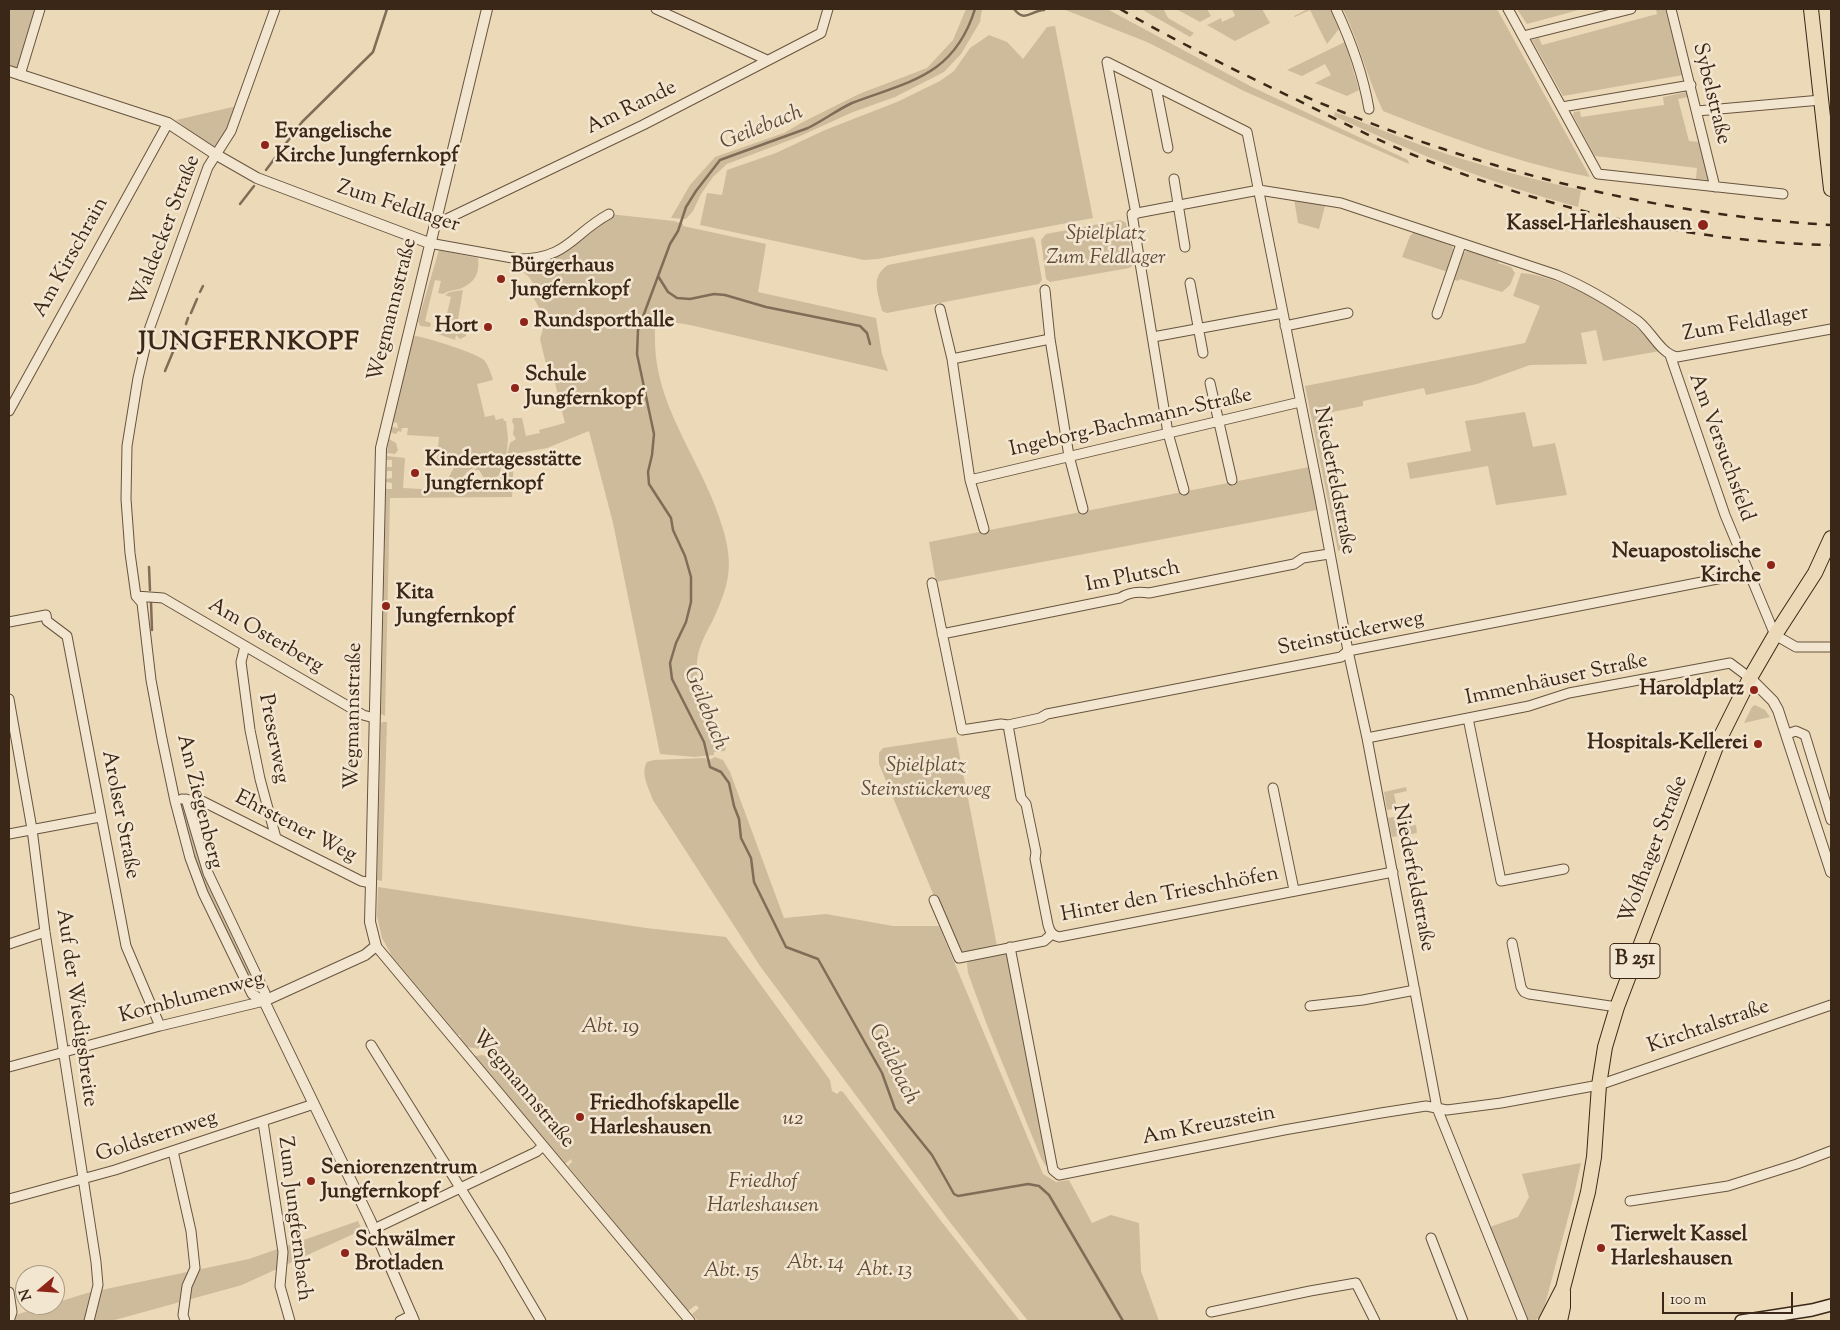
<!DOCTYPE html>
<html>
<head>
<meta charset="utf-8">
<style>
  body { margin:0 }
  #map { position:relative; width:1840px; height:1330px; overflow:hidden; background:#ecd9b7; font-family:"Sorts Mill Goudy",serif }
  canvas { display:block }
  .frame { position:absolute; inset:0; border:10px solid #3b2717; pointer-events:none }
  .north { position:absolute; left:15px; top:1265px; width:50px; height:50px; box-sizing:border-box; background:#f3e6d0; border:1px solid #a99a86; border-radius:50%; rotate:252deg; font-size:14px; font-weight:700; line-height:20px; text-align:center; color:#3b2717 }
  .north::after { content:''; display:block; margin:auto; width:18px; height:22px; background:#8f2418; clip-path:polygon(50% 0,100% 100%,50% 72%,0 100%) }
  .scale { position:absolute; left:1662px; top:1292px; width:131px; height:22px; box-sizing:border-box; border:2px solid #3b2717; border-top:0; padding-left:6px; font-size:15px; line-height:18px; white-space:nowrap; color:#3b2717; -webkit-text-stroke:4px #f3e6d0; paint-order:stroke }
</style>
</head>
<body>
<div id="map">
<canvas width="1840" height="1330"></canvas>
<div class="frame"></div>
<div class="north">N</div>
<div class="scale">100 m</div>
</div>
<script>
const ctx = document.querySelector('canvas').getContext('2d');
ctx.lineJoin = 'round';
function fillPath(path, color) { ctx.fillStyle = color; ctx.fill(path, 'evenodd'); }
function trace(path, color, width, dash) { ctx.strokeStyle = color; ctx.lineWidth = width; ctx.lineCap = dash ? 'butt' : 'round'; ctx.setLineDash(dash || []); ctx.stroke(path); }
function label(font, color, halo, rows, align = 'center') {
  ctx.font = font + ' "Sorts Mill Goudy",serif'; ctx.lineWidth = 5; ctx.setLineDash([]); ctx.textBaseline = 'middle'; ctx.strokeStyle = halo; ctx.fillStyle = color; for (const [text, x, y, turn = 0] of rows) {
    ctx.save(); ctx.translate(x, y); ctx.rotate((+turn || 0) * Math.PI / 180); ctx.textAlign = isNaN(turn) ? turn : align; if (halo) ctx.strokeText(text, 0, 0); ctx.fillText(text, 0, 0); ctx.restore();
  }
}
fillPath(new Path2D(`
  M9 9H40L21 70 9 67Z
  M966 9H982L980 22 961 54 944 72 895 97 853 112 798 137 727 164 713 177 701 194 693 211 686 219 671 218 690 185 715 157 784 133 801 123 859 94 927 68 953 40Z
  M1063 9H1107L1252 87 1408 160 1409 164 1244 91 1147 42Z
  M1141 9H1161L1164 10 1168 18 1194 33 1190 37Z
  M1179 9H1207L1211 16 1200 22 1178 10Z
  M1232 9H1262L1270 23 1235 41 1207 25 1221 18 1222 22 1235 16Z
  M1308 9H1331L1339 29 1327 44 1310 10 1295 17 1294 16Z
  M1343 9H1497L1590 177C1518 163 1451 138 1383 111 1367 78 1359 42 1343 9Z
  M1517 9H1582L1527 24Z
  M1656 9H1665L1683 75 1563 96 1532 40 1539 38 1542 45 1657 14Z
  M1055 26 1093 218 878 259 864 260 700 225 707 193 722 195 727 170 776 153 825 130 897 102 940 81 954 71 970 48 989 35 1007 42 1023 59 1047 27Z
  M1345 42 1359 90 1347 96 1315 83 1331 75 1325 64 1302 76 1287 70Z
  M1687 92 1688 97 1678 99 1689 141 1700 142 1709 178 1708 180 1696 179 1697 168 1595 156 1573 115 1574 112 1580 111 1581 117 1664 105 1663 97Z
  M237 106 225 136 214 149 176 120Z
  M1335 112C1368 124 1400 138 1432 149 1481 166 1531 179 1581 190L1578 207C1493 184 1413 153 1334 116Z
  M1294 199 1325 206 1319 229 1298 223Z
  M609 214 674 221 683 224V226L766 244 758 292 876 318 882 354 888 371 690 325 658 320C654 325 655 331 655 338 654 408 705 464 723 529 734 566 729 585 713 620 706 633 698 647 697 662 695 691 715 722 726 747L725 751 714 752V755L695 757 660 754 613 523 589 431 547 448 514 454 512 497 390 498 385 716 381 714 386 489H392V483L386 482V479L392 478V471H387V467H392V460H387V456L405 458 403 488 456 491 464 483 465 487 470 485 473 487C476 486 478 484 481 483 489 481 494 484 501 477L510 443 516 439 513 434 514 426 512 421 513 418H522L526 436 540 433 539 430 565 423 550 363 546 364 540 339 544 325 541 311 533 297 538 291 529 277 510 261C542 269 584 231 609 214Z
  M1120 220 1126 223 1134 265 1129 268 1050 282 1046 279 1041 240 1046 234Z
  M1414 232 1452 246 1454 252 1448 272 1402 257 1410 236Z
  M1033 237 1035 240 1042 280 1039 284 887 313 882 311C878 292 870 277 888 265Z
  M439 250 478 258C480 273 475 282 462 288 456 291 450 289 443 294L438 293 441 281 435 280 425 321 431 323 430 327 420 326 418 321Z
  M1467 251 1498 260V263L1511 267 1515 273 1510 285 1502 292 1460 279 1458 281 1452 279 1461 254Z
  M1521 273C1565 276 1633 317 1660 351L1603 361 1596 330 1581 333 1587 364 1530 365 1477 384 1426 395 1424 388 1363 401V406L1322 414 1349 549 1338 551 1305 386 1525 343 1540 306 1513 296Z
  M463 290 456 331 459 329H464L466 331V336L460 339 456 335 455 340 438 334 437 329 443 330 451 297 445 295 450 292Z
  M415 336C425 337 480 354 485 361 489 367 491 374 493 380L477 384 485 417 494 415 496 420 503 418 504 421H506L508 438 507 451 499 475 491 481H483L484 478 479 470H474L477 468C467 467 461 481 456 489L435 487V480L439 481 448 479 455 465 437 460 439 437 407 435 408 428H402L401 432 398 431 396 434 390 432 391 427 398 428 397 423 392 422 413 337Z
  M1525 412 1533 447 1555 443 1567 495 1496 505 1488 466 1410 479 1407 463 1471 451 1465 421Z
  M389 439 396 443 398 450 395 454 387 453Z
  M1309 467 1317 510 936 582 929 542Z
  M1755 705 1765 710 1770 717 1744 723 1752 707Z
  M383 722H387L382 881 377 880 381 723Z
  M956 737 997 946 962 953 956 949 879 764V753L883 748Z
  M715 757 723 760 730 772 784 918 826 914 893 926H939L1043 1174 1056 1182 1069 1180 1092 1223 1111 1215 1139 1223 1141 1271 1159 1321H1028L949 1221 760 966 653 800C649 788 640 774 647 762L654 760 704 758 709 760Z
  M1406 787 1407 791 1394 794 1397 808 1387 810 1384 792Z
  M181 804H184L205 875 261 992 257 993 207 891 193 857 179 805Z
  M1399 816 1402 828 1416 825 1417 833 1392 837 1388 818Z
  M378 887 646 928 726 937 830 1080 832 1091 837 1094 840 1091 843 1092 941 1221 1020 1321H698L692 1314 699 1308 696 1305 688 1311 568 1166 572 1162 571 1159 565 1164 475 1056 482 1055 489 1057 486 1050 467 1047 460 1037 461 1035H458L392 956 382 938 377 916Z
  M998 952 1007 954 1009 961 1049 1165 1046 1166 1041 1158 987 1025 968 973 967 963 975 957Z
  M1581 1163 1573 1199 1542 1316 1534 1321H1528L1490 1227 1518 1217 1529 1197 1522 1174Z
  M358 1221 362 1230 242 1285 111 1321H9V1317L47 1305H55V1303L87 1293 249 1259Z`), '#cebb9c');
trace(new Path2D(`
  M975 9C954 76 910 81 852 103 837 110 824 120 808 128L720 160 696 191 686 207 678 231 670 244 638 330 637 354 654 434 652 455 648 472 649 484 671 518 673 530 685 556 691 577V602L686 622 676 643 670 663 672 679 704 742 710 767 721 772 729 783 734 806 739 819 741 838 751 858 754 882 786 947 818 959 882 1073 895 1109 932 1155 954 1194 958 1196 1028 1184 1039 1186 1049 1195 1123 1321
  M1014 9C1025 23 1030 11 1044 10
  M266 170 302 122 373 52 387 9
  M240 204 254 186
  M658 276 668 292 677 298 690 299 714 294 725 295 766 307 860 326 867 333 870 344
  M200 292 203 286
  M191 313 197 299
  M186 324 188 318
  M180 336 183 330
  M177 344 178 340
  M165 371 175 347
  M149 567 150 590
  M151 602 152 630`), '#816d57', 2.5);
const minor = new Path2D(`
  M656 9 767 60
  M1336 9C1351 41 1363 74 1369 109
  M1508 9 1598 174 1783 194
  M1671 9 1715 187
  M1523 36 1631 9
  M1107 62 1247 132 1320 499 1348 651 1367 738 1437 1108 1523 1321
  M1107 62 1136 214
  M20 75 40 9
  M1156 87 1168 148
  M1562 107 1691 85
  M1697 111 1821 100
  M1174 179 1185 247
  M434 225 643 125 821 33 828 9
  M429 243 518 259C568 259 572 234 609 214
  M1190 283 1203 353
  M1045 290 1050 339 1069 456 1083 509
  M940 309 952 359 970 480 984 529
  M1437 314 1461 244
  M1285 326 1348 313
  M1153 337 1283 313
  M1670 355 1725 515 1775 635 1796 647H1831
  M952 359 1050 339
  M1210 383 1232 480
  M9 411 168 123
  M970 480 1300 402
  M1184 490 1168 433 1132 214 1259 190 1341 203 1557 275C1584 286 1614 304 1638 321 1652 332 1660 353 1677 357L1831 329
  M932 583 962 730 1001 724 1008 725 1040 718 1047 714 1341 657 1348 651 1748 573
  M136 596 130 553 126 499 127 446 138 378 150 327 208 167 231 131 275 9
  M136 596 142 603 151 680 162 739 175 801 190 858 203 893 252 994 264 1001
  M136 596 163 598 363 715 374 718
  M9 622 46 615 47 621 67 636 126 946 160 1026
  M942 634 1120 598C1129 592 1138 591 1149 593L1294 564 1303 558 1329 554
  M245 646 241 662 250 730 260 779 276 838
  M9 699 32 829 45 932 96 1262 98 1285 89 1321
  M1468 718 1501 881 1564 869
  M1008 725 1021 798 1026 804 1036 852 1035 859 1048 925C1050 932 1052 935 1059 937L1393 872
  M1787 734 1796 731 1805 735 1831 820
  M1367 738 1529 706 1569 693 1730 663 1750 678
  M1273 788 1294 890
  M182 799 202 801 361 881 371 883
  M186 799 208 873 265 993 264 1001
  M9 834 100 817
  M934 900 959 958 1044 941 1052 934
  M1512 943 1521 987 1524 992 1529 994 1617 1007
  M9 944 45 932
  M376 946 690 1321
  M1010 947 1053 1170 1059 1175 1284 1130 1381 1113 1426 1106 1447 1110 1501 1103 1599 1085 1831 1005
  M1310 1006 1363 1000 1415 990
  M371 1045 501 1253 541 1321
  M9 1067 160 1026 264 1001
  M263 1122 283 1252 280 1286 290 1321
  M173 1151 191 1231 195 1268 187 1286 183 1315 185 1321
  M9 1199 115 1170 314 1104
  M1630 1201 1728 1186 1797 1164 1831 1151
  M374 1229 536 1152 543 1146
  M1431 1238 1463 1321
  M9 1292 12 1312 9 1321
  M1211 1312 1310 1291 1356 1283 1375 1321
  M400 1321 412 1315`);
const tertiary = new Path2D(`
  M9 71 168 123 215 154 257 178 429 243
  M1750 678 1773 701 1778 710 1831 872
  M414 1321 370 1220 264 1001 365 955 376 946 370 922 371 883 381 448 487 9`);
const secondary = new Path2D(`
  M1741 1321 1812 1310 1831 1305`);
const primary = new Path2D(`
  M1811 9 1831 189
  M1546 1321 1563 1288 1588 1192 1594 1157 1599 1085 1605 1047 1617 1007 1717 744 1750 678 1775 635 1815 573 1831 538
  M1560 1321 1563 1307V1291`);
trace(minor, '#67543f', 11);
trace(tertiary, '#67543f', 12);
trace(secondary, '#3b2717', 14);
trace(primary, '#3b2717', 16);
trace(minor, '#f3e6d0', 9);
trace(tertiary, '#f3e6d0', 10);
trace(secondary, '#f3e6d0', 11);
trace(primary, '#ecd9b7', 14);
trace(new Path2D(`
  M1120 9C1176 41 1234 70 1293 98 1338 120 1384 144 1431 162 1559 212 1694 242 1831 245
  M1304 96C1471 168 1650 214 1831 225`), '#3b2717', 2.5, [9, 9]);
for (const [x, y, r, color] of [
  [265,145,5,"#8f2418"],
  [1703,225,6,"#8f2418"],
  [501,279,5,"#8f2418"],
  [524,322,5,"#8f2418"],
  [488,327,5,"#8f2418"],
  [515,388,5,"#8f2418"],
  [415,473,5,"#8f2418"],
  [1771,565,5,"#8f2418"],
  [386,606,5,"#8f2418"],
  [1754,690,5,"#8f2418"],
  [1758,744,5,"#8f2418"],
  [580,1117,5,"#8f2418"],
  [311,1181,5,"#8f2418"],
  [1601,1248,5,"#8f2418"],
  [345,1253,5,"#8f2418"]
]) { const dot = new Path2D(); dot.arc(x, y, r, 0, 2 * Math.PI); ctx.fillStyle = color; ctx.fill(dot); trace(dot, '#f3e6d0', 2); }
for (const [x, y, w] of [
  [1635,961,50]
]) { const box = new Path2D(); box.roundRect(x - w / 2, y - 17.5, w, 35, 4); ctx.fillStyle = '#f3e6d0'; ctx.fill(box); trace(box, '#3b2717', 1); }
label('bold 20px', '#3b2717', null, [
  ["B 251",1635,961]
]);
label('21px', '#3b2717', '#f3e6d0', [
  ["Sybelstraße",1710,94,76],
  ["Am Rande",632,109,-26],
  ["Zum Feldlager",398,208,18],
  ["Waldecker Straße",167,231,-69],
  ["Am Kirschrain",72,258,-61],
  ["Wegmannstraße",394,310,-76],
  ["Zum Feldlager",1746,325,-10],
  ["Ingeborg-Bachmann-Straße",1131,424,-13],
  ["Am Versuchsfeld",1720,448,70],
  ["Niederfeldstraße",1333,481,79],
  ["Im Plutsch",1133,578,-11],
  ["Steinstückerweg",1351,635,-12],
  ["Am Osterberg",265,637,30],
  ["Immenhäuser Straße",1557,681,-12],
  ["Wegmannstraße",355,716,-89],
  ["Preserweg",272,739,79],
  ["Am Ziegenberg",198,802,76],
  ["Arolser Straße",119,815,79],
  ["Ehrstener Weg",295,828,27],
  ["Wolfhager Straße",1655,850,-69],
  ["Niederfeldstraße",1412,878,79],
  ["Hinter den Trieschhöfen",1170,896,-11],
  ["Kornblumenweg",192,999,-15],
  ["Auf der Wiedigsbreite",75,1008,82],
  ["Kirchtalstraße",1709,1028,-19],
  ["Wegmannstraße",522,1090,50],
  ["Am Kreuzstein",1209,1127,-11],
  ["Goldsternweg",157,1138,-18],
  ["Zum Jungfernbach",293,1219,83]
]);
label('bold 21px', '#3b2717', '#f3e6d0', [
  ["Evangelische",275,133],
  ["Kirche Jungfernkopf",275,157],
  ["Kassel-Harleshausen",1692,225,"right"],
  ["Bürgerhaus",511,267],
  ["Jungfernkopf",511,291],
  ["Rundsporthalle",534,322],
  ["Hort",478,327,"right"],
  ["Schule",525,376],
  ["Jungfernkopf",525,400],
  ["Kindertagesstätte",425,461],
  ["Jungfernkopf",425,485],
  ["Neuapostolische",1761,553,"right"],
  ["Kirche",1761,577,"right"],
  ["Kita",396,594],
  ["Jungfernkopf",396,618],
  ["Haroldplatz",1744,690,"right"],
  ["Hospitals-Kellerei",1748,744,"right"],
  ["Friedhofskapelle",590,1105],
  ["Harleshausen",590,1129],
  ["Seniorenzentrum",321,1169],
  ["Jungfernkopf",321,1193],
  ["Tierwelt Kassel",1611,1236],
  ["Harleshausen",1611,1260],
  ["Schwälmer",355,1241],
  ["Brotladen",355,1265]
], 'left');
label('italic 21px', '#604c38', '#f3e6d0', [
  ["Spielplatz",1106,235],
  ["Zum Feldlager",1106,259],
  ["Spielplatz",926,767],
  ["Steinstückerweg",926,791],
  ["Abt. 19",610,1028],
  ["u2",793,1120],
  ["Friedhof",763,1183],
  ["Harleshausen",763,1207],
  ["Abt. 14",815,1264],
  ["Abt. 13",884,1271],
  ["Abt. 15",731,1272]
]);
label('italic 22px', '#5e4a37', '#f3e6d0', [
  ["Geilebach",762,129,-22],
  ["Geilebach",704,709,68],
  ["Geilebach",892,1065,63]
]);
ctx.letterSpacing = '1px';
label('bold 26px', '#3b2717', '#f3e6d0', [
  ["JUNGFERNKOPF",249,345]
]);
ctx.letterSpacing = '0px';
</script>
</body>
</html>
